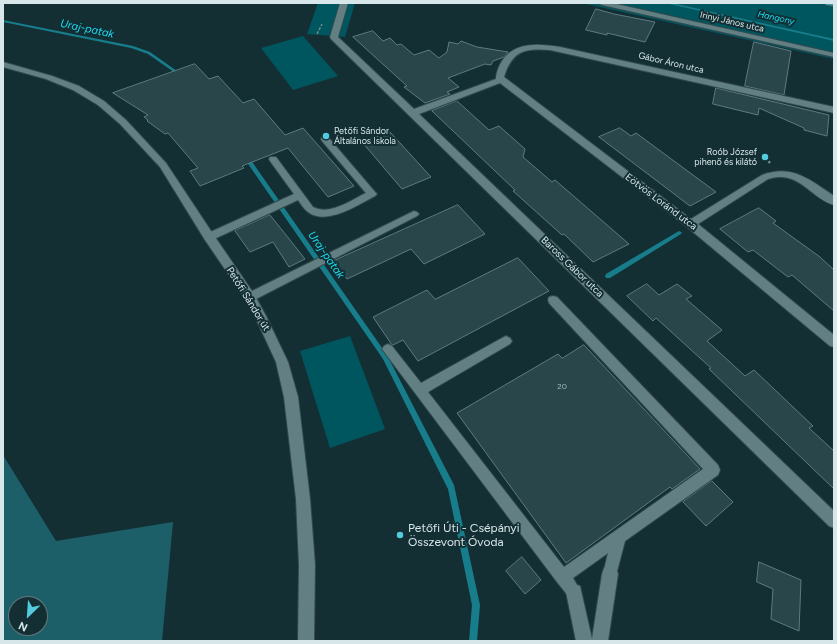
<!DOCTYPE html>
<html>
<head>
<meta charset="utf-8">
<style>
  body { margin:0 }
  #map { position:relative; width:837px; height:644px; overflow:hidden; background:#132f34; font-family:Figtree,sans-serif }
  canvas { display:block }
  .frame { position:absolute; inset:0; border:4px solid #d7e7e9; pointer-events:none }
  .north { position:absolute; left:8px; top:596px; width:40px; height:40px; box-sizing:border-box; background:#132f34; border:1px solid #61797c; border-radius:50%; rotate:205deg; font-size:11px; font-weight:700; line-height:16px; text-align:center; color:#d7e7e9 }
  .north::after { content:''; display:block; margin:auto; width:14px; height:18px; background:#53cbdc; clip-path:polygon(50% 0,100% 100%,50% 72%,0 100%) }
</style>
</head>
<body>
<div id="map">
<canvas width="837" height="644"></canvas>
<div class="frame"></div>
<div class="north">N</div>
</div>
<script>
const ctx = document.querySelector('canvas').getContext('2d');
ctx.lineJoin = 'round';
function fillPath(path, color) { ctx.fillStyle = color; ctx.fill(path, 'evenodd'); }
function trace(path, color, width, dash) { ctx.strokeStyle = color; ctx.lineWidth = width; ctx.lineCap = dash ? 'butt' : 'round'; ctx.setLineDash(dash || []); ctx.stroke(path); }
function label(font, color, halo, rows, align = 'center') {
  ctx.font = font + ' Figtree,sans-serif'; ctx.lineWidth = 4; ctx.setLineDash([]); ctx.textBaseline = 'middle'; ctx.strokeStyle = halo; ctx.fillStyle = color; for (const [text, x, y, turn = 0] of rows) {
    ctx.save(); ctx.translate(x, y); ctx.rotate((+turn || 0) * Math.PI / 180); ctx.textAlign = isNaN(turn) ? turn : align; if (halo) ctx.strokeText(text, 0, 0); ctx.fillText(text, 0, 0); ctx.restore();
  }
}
fillPath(new Path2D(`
  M318 3H355L345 37 307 34Z
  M578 3H834V59L582 3Z
  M303 36 338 76 293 90 261 48Z
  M350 336 385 429 330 448 300 351Z`), '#00565f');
fillPath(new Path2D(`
  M3 455 56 541 173 522 162 641H3ZM16 604H40V628H16Z`), '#1d5f68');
fillPath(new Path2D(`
  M665 3H672L834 39V41Z
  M3 20 133 46 150 52 184 76 181 77 148 54 131 48 3 22Z
  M246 155 248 156 387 355 454 485 480 605 477 641H469L472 605 448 489 383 359 244 158V157Z
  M679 231 681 232 682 233 681 234 610 278H606L605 276 606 274Z`), '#187d8a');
const building = new Path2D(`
  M596 9 614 14 655 22 645 42 607 33V35L586 30Z
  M373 31 383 41 390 38 397 45 401 44 414 55 429 50 439 58 447 52 449 42 458 44 461 41 477 47 508 52 504 57 493 61 491 65 485 64 448 78 459 87 447 92 450 94 425 103 404 87 407 86 353 37Z
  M754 42 791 51 784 95 745 86Z
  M195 64 209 79 218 76 243 103 254 99 285 135 303 128 354 186 328 197 288 148 242 166 244 168 200 186 190 171 198 168 168 133 165 134 147 121 148 120 144 117 148 115 113 93Z
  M716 88 829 115 827 136 804 130V128L759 108 758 115 713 104Z
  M457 101 489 130 499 126 525 149 523 157 552 182 555 180 629 244 593 262 564 234 562 235 513 191 515 190 432 111Z
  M620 128 631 136 636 133 716 192 690 206 599 137Z
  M390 132 431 177 402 189 362 142Z
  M458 205 485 234 424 264 411 249 347 279 334 261Z
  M759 208 776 221 773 223 820 257 834 270V311L792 275 788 277 753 250 748 252 720 229Z
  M270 215 286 235 305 259 289 267 273 242 250 252 235 231Z
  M518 258 549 291 418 361 403 340 393 345H392L373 317 427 290 435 299Z
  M647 284 659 295 677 284 692 296 686 299 722 330 707 341 745 376 754 370 813 426 809 428 834 451V489L709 369 711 368 656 318 653 321 627 296Z
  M584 345 700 469 672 489 670 487 566 563 457 413 558 354 562 358Z
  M712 481 733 502 706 526 683 502Z
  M522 557 541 580 525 594 506 571Z
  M759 562 801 580 799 631 771 619 773 589 757 582Z`);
fillPath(building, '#29464a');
trace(building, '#5d7b80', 1);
const lane = new Path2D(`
  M325 136 328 137 375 192 377 194 375 196C358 205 326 226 308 212 304 209 301 204 298 200L212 240H206L204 237 206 234 294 194 270 161 269 159 270 157H276L313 207C330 216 351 200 366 193L322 141 321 139 322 137Z
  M414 211 417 212 419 214 417 216 254 300 250 301 246 300 245 297 246 294Z
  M553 296 557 297 718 465 720 470 718 475 625 541 615 579 610 581 605 579 603 574 608 553 573 578 581 592 579 597 574 599 569 597 557 582 382 349 384 346 388 344 392 346 421 383 502 338 506 336 510 338 512 341 510 344 428 392 564 567 703 469 549 303 548 300 549 297Z`);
const street = new Path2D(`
  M340 3H348L338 37 414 109 496 79C496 73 499 66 502 61 515 41 540 44 560 47L834 107V113L550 50C524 48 512 51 504 77L691 219 762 175C792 164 809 179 834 196V205C810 198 799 169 768 179L698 224 834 335V347L830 346 687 227 500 83 419 114 834 511V528L829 526 331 39 330 37Z
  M598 3H612L834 53V57L602 5Z
  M610 566 616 568 618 574 608 641H576L566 592 568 586 574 584 580 586 592 639 602 574 604 568Z`);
const secondary = new Path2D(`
  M3 62 52 76 79 86 104 101 126 120 166 163 213 234 254 294 266 316 288 362 298 397 310 499 315 565 314 641H298L299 565 296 499 284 397 276 362 257 321 246 300 205 240 160 167 120 124 98 105 73 90 46 79 3 67Z`);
const primary = new Path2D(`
  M825 3H834V6L826 5Z`);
trace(lane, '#34494c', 2);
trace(street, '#34494c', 2);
trace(secondary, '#34494c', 2);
trace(primary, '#34494c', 2);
trace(new Path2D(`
  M317 34 322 24`), '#748a8d', 1.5, [3, 1.5]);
trace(new Path2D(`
  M765 157 770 163`), '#748a8d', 2.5, [3.5, 2]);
fillPath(lane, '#628084');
fillPath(street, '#628084');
fillPath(secondary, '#628084');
fillPath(primary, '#3799a5');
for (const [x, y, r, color] of [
  [326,136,4,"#53cbdc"],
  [765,157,4,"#53cbdc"],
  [400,535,4,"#53cbdc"]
]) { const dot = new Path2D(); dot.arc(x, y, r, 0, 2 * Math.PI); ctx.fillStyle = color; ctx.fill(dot); trace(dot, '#132f34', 1.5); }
label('8px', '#acbfc1', null, [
  ["20",562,387]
]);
label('italic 9px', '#1bdef5', '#132f34', [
  ["Hangony",776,18,12]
]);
label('9px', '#d7e7e9', '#132f34', [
  ["Irinyi János utca",732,22,13],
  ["Gábor Áron utca",671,63,13]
]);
label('9px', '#d7e7e9', '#132f34', [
  ["Petőfi Sándor",334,131],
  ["Általános Iskola",334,141],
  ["Roób József",757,152,"right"],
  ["pihenő és kilátó",757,162,"right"]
], 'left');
label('10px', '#d7e7e9', '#132f34', [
  ["Eötvös Loránd utca",661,202,37],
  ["Baross Gábor utca",572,267,44],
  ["Petőfi Sándor út",248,299,58]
]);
label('italic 11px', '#1bdef5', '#132f34', [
  ["Uraj-patak",87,29,12],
  ["Uraj-patak",326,255,55]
]);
label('12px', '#d7e7e9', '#132f34', [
  ["Petőfi Úti - Csépányi",408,528],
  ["Összevont Óvoda",408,542]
], 'left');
</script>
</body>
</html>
